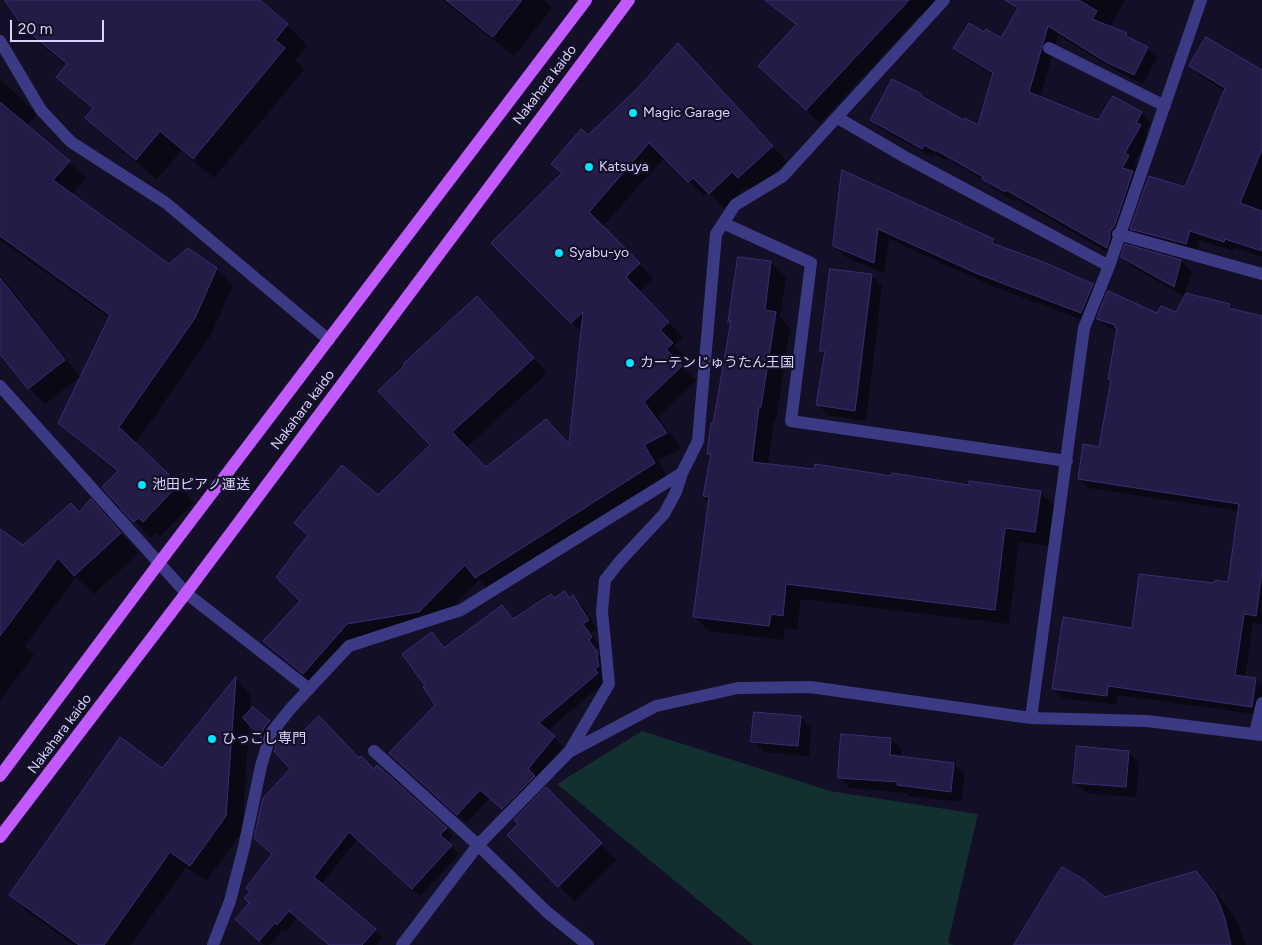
<!DOCTYPE html>
<html>
<head>
<meta charset="utf-8">
<style>
  body { margin:0 }
  #map { position:relative; width:1262px; height:945px; overflow:hidden; background:#130f26; font-family:Figtree,sans-serif }
  canvas { display:block }
  .scale { position:absolute; left:10px; top:20px; width:94px; height:22px; box-sizing:border-box; border:2px solid #d9d4ff; border-top:0; padding-left:6px; font-size:15px; line-height:18px; white-space:nowrap; color:#d9d4ff; -webkit-text-stroke:4px #130f26; paint-order:stroke }
</style>
</head>
<body>
<div id="map">
<canvas width="1262" height="945"></canvas>
<div class="scale">20 m</div>
</div>
<script>
const ctx = document.querySelector('canvas').getContext('2d');
ctx.lineJoin = 'round';
function fillPath(path, color) { ctx.fillStyle = color; ctx.fill(path, 'evenodd'); }
function trace(path, color, width, dash) { ctx.strokeStyle = color; ctx.lineWidth = width; ctx.lineCap = dash ? 'butt' : 'round'; ctx.setLineDash(dash || []); ctx.stroke(path); }
function label(font, color, halo, rows, align = 'center') {
  ctx.font = font + ' Figtree,"Noto Sans JP",sans-serif'; ctx.lineWidth = 4.5; ctx.setLineDash([]); ctx.textBaseline = 'middle'; ctx.strokeStyle = halo; ctx.fillStyle = color; for (const [text, x, y, turn = 0] of rows) {
    ctx.save(); ctx.translate(x, y); ctx.rotate((+turn || 0) * Math.PI / 180); ctx.textAlign = isNaN(turn) ? turn : align; if (halo) ctx.strokeText(text, 0, 0); ctx.fillText(text, 0, 0); ctx.restore();
  }
}
fillPath(new Path2D(`
  M642 731 830 791 978 814 948 942 953 945H753L557 784Z`), '#12302f');
fillPath(new Path2D(`
  M7 0H258L287 25 307 45 295 60 304 70 214 178 181 151 157 179 107 138 87 118 93 110 58 77 67 66 45 48 24 27Z
  M442 0H544L552 8 514 56Z
  M765 0H943L927 20 920 15 820 123 773 79 796 27Z
  M1024 0H1125L1110 27 1127 34 1135 42 1147 48 1157 58 1143 84 1117 71 1058 35 1040 97 1099 122 1141 113 1151 123 1146 132 1149 136 1134 163 1138 166 1134 174 1142 182 1116 257 1016 199 1014 201 993 188 987 182 946 158 945 160 934 154 932 157 881 129 872 120 921 95 927 101 965 122 978 127 993 75 965 57 955 48 984 34 1001 40Z
  M692 59 787 162 753 192 747 186 724 208 708 192 704 196 665 157 602 227 653 278 639 292 683 337 674 345 687 359 680 365 696 381 658 417 681 449 658 460 669 478 491 592 479 580 434 626 362 638 318 688 279 655 265 641 301 601 309 536 296 523 378 497 432 445 491 312 547 373 466 448 486 469 570 446 582 333 493 243 563 174 588 137Z
  M1190 66 1262 72V257L1235 248 1234 251 1199 240 1196 253 1141 238 1132 229 1186 188 1225 91 1200 75Z
  M0 79 37 114 27 126 69 162 86 178 71 195 169 265 216 269 233 285 211 335 135 444 194 502 160 537 156 533 151 538 104 488 118 473 76 439 59 422 110 318 0 240Z
  M843 172 993 240 999 247 1092 285 1103 297 1093 324 990 285 889 239 884 273 846 257 834 245Z
  M1126 246 1181 261 1192 272 1185 294 1229 305 1235 311 1262 317V624L1253 623 1245 677 1256 679 1262 685 1261 715 1118 695 1116 705 1063 698 1053 689 1133 629 1216 585 1229 583 1240 511 1089 488 1079 479 1100 448 1112 381 1109 379 1118 331 1108 328 1098 318 1177 314 1185 297 1133 267 1122 256Z
  M739 258 771 263 786 277 780 317 790 328 776 421H774L768 465 893 477 970 487 1040 492 1055 507 1050 546 1019 542 1009 624 801 599 797 630 785 628 783 640 709 631 694 616 709 501 704 496 712 457 708 453 731 324 729 322Z
  M0 275 80 377 45 404 29 388 0 352Z
  M872 276 882 286 866 421 828 415 818 404 825 354 821 350Z
  M91 501 139 553 94 594 76 577 25 646 34 655 0 701V541L23 547 79 513Z
  M565 593 571 598 573 597 582 605 597 629 590 633 600 646 596 649 606 663 605 682 547 731 563 746 536 778 511 817 490 798 467 823 399 762 437 705 427 686 432 634 445 649 514 620Z
  M236 679 251 695 250 711 253 709 282 734 294 741 359 760 446 828 453 836 447 843 459 854 420 896 358 838 321 885 382 938 376 945H329L297 918 286 932 283 930 269 945H265L244 927 250 903 273 854 292 769 249 723 242 832 206 881 186 867 131 945H74L26 911 11 895 163 769Z
  M800 717 811 728 809 756 764 752 753 741Z
  M891 739 902 750 901 758 954 764 965 775 961 802 909 796 906 793 850 788 839 777Z
  M1128 752 1139 763 1136 797 1086 793 1075 782Z
  M546 789 617 860 575 902 509 835 519 824Z
  M1196 872 1216 893 1234 915 1246 945H1015Z`), '#0007');
const building = new Path2D(`
  M5 0H260L288 24 275 40 285 48 193 159 160 131 136 160 85 118 93 108 56 77 67 64 23 27Z
  M446 0H522L493 37Z
  M765 0H909L806 110 758 66 796 25Z
  M1005 0H1079L1097 11 1092 19 1127 33 1126 36 1148 47 1134 75 1106 62 1048 26 1029 92 1098 120 1113 96 1142 112 1136 123 1141 125 1125 153 1129 156 1122 168 1133 171 1114 227 1110 231V237L1107 248 1006 190 1005 192 982 179 983 177 936 150 935 151 924 145 922 149 870 120 892 79 922 94 921 96 964 120 965 118 978 125 993 73 953 48 969 23 984 32 986 29 1001 38 1018 8Z
  M1206 37 1262 70V149L1240 203 1262 211V251L1225 239 1224 242 1190 231 1186 244 1130 229 1149 176 1185 187 1225 88 1189 66Z
  M678 43 773 146 738 178 732 172 709 194 693 178 688 182 649 143 589 212 640 263 626 277 669 322 660 330 673 343 666 349 682 366 644 402 667 433 644 445 655 463 475 578 465 565 419 612 347 624 303 674 263 641 300 601 276 577 308 535 294 523 342 465 378 495 430 445 378 391 405 365 403 364 477 296 534 358 452 432 486 467 546 419 569 444 583 312 571 323 491 243 562 173 551 164 581 129 588 135 637 89Z
  M0 102 70 161 53 180 169 264 188 248 217 268 195 318 119 427 179 484 143 522 139 518 133 522 102 487 118 471 58 423 110 315 0 236Z
  M842 170 994 239 992 243 1046 263 1093 284 1081 313 978 274 878 229 874 263 833 246Z
  M1125 244 1181 260 1174 287 1121 257Z
  M738 257 771 261 765 310 776 312 761 407H759L752 462 814 469 815 464 892 476V473L969 485V481L1041 491 1035 532 1005 528 995 610 786 584 783 616 771 614 769 626 693 617 709 497 703 496 711 454H707L711 423 713 424 731 320 728 323Z
  M830 269 872 274 855 411 816 405 825 351H820Z
  M0 278 65 360 28 389 0 354Z
  M1108 291 1157 313 1161 306 1176 312 1186 293 1230 304 1229 308 1262 316V571L1256 616 1244 614 1235 675 1256 678 1252 707 1108 686 1107 696 1052 689 1063 617 1132 628 1139 574 1214 583 1215 580 1228 582 1239 504 1078 479 1083 444 1099 447 1111 380 1108 379 1117 328H1115V325L1097 319Z
  M91 499 121 533 74 576 58 558 0 636V529L23 545 71 503 79 512Z
  M565 591 569 598 573 595 589 620 583 624 592 637 589 640 598 653 597 657 599 666 595 669 598 673 539 723 555 736 528 769 535 776 502 809 480 790 457 815 389 753 435 705 423 687 425 686 402 654 432 632 444 648 502 605 513 619 551 594 554 598Z
  M236 677 226 816 190 866 170 852 104 945H79L9 895 120 737 162 768Z
  M253 707 270 721 264 728 261 738 243 718Z
  M754 712 801 716 798 746 751 742Z
  M319 716 359 758 361 756 374 769 377 765 447 828 440 835 452 845 412 889 349 832 314 877 376 929 362 945H329L289 911 277 925 275 923 259 941 235 919 249 903 244 898 250 891 246 888 272 854 254 838 263 798 290 769 274 751 278 737 283 731 294 740Z
  M841 734 891 738 890 755 954 763 951 792 897 785 898 782 838 778Z
  M1077 746 1129 751 1126 787 1073 783Z
  M546 787 602 843 558 887 507 835 518 824 514 820Z
  M1062 867 1083 879 1105 897 1196 871 1214 893 1220 905 1225 919 1231 945H1014Z`);
fillPath(building, '#241b47');
trace(building, '#3b2d73', 1);
trace(new Path2D(`
  M0 41 41 110 71 142 166 203 329 340
  M1049 48 1165 106
  M838 118 905 157 1109 266
  M723 223 811 263 791 421 1067 461
  M1118 234 1262 274
  M0 386 186 593 309 689
  M1031 718 1084 328 1109 266 1201 0
  M1255 733 1262 703
  M374 751 478 845 548 913 588 945
  M569 752 609 684 602 611 605 580 620 561 664 514 676 492 682 473 698 441 716 234 735 205 783 176 944 0
  M213 945 230 901 244 847 261 766 271 733 291 708 349 646 461 610 682 473
  M402 945 478 845 569 752 656 706 738 688 810 687 1031 718 1147 721 1262 735`), '#3d3a85', 12);
trace(new Path2D(`
  M0 776 159 563 586 0
  M0 837 186 593 629 0`), '#c25bff', 12);
for (const [x, y, r, color] of [
  [633,113,5,"#00e5ff"],
  [589,167,5,"#00e5ff"],
  [559,253,5,"#00e5ff"],
  [630,363,5,"#00e5ff"],
  [142,485,5,"#00e5ff"],
  [212,739,5,"#00e5ff"]
]) { const dot = new Path2D(); dot.arc(x, y, r, 0, 2 * Math.PI); ctx.fillStyle = color; ctx.fill(dot); trace(dot, '#130f26', 2); }
label('14px', '#d9d4ff', '#130f26', [
  ["Nakahara kaido",545,85,-53],
  ["Nakahara kaido",303,410,-53],
  ["Nakahara kaido",60,734,-53]
]);
label('14px', '#d9d4ff', '#130f26', [
  ["Magic Garage",643,113],
  ["Katsuya",599,167],
  ["Syabu-yo",569,253],
  ["カーテンじゅうたん王国",640,363],
  ["池田ピアノ運送",152,485],
  ["ひっこし専門",222,739]
], 'left');
</script>
</body>
</html>
